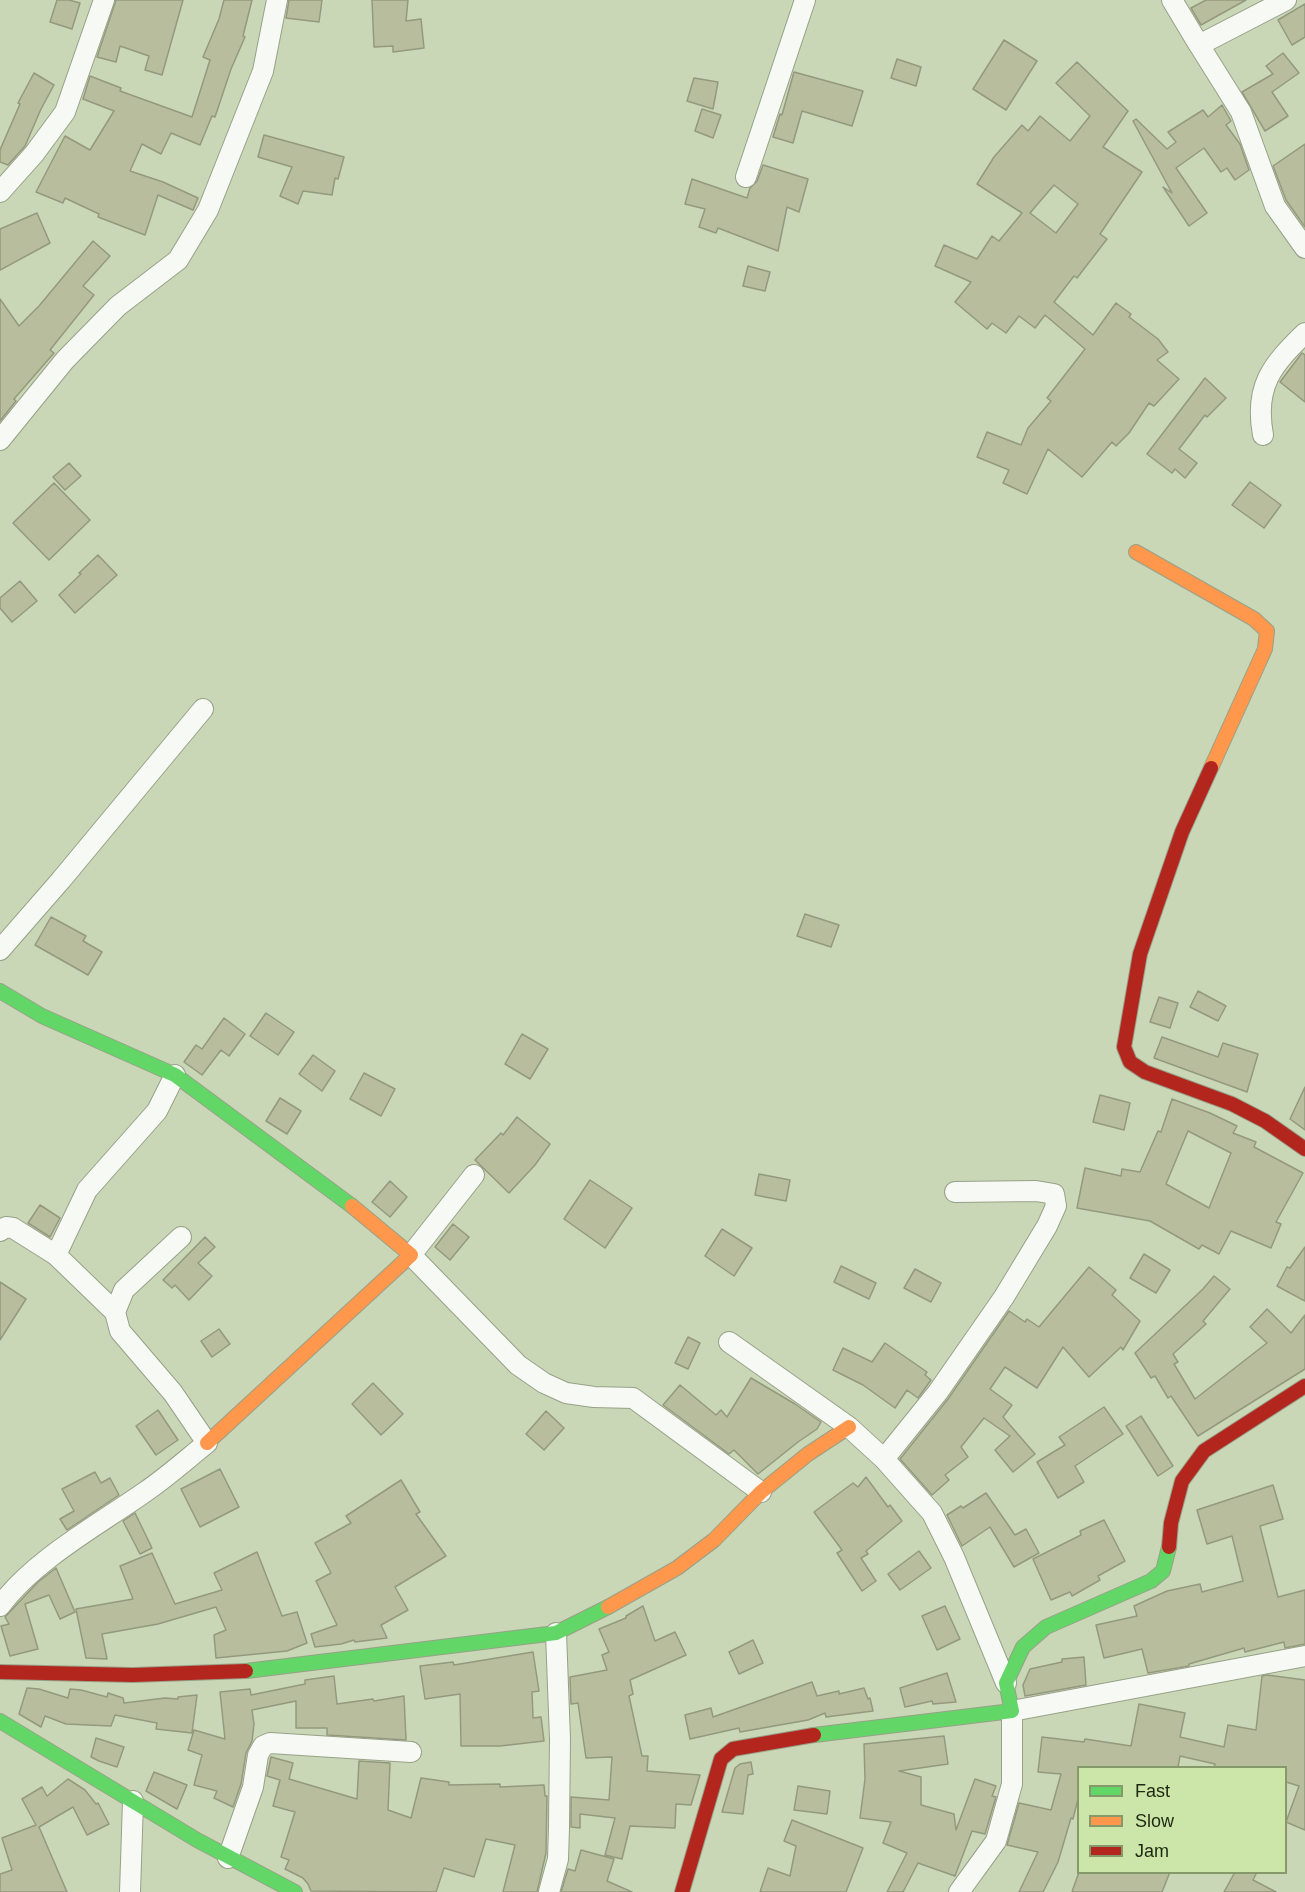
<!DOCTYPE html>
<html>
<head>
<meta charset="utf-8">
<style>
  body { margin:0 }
  #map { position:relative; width:1305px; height:1892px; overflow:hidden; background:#c9d7b6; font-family:Helvetica,sans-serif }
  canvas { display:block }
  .legend { position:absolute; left:1077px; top:1766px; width:210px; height:108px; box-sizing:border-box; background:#cce5a8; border:2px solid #86996b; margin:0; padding:8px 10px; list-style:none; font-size:18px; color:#1e2810 }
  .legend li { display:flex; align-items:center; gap:12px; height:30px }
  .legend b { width:30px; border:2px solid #86996b }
</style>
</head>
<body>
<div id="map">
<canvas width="1305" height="1892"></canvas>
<ul class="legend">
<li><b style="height:8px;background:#63d668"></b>Fast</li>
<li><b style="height:8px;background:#ff974d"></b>Slow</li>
<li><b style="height:8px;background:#b3261e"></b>Jam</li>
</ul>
</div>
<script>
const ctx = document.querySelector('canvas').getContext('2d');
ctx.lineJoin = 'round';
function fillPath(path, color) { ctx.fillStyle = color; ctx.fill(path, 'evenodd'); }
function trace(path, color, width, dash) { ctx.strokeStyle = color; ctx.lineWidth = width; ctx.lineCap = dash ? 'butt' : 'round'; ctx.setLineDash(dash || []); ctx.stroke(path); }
const building = new Path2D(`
  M57 0H69L80 3 72 29 50 22Z
  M116 0H183L162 75 145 70 149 56 120 46 116 62 97 57Z
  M224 0H252L243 36 245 37 231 69 215 117 212 116 200 145 171 133 161 154 142 144 130 171 163 182 198 198 193 210 158 195 145 235 98 217 99 214 65 198 63 203 36 192 65 136 90 150 114 111 83 99 90 76 121 88 120 91 192 117 210 60 203 57 219 19Z
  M289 0H322L319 22 286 18Z
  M372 0H408L406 21 421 19 424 48 393 52V46L374 47Z
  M1206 0H1246L1201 25 1191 8Z
  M1305 4V37L1292 45 1278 20Z
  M1004 40 1037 61 1006 110 973 89Z
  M1283 53 1299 73 1272 92 1288 116 1265 131 1242 92 1273 74 1266 66Z
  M897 59 921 67 916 86 891 78Z
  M1077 62 1128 111 1103 147 1142 172 1100 234 1107 239 1077 278 1074 276 1054 302 1093 335 1116 303 1131 314 1129 317 1158 339 1168 352 1157 360 1179 379 1154 406 1149 403 1129 433 1116 446 1112 442 1082 477 1048 449 1027 494 1003 483 1009 470 977 457 987 432 1021 445 1028 428 1051 401 1047 398 1085 349 1045 315 1035 328 1019 316 1006 333 992 323 987 329 955 302 971 282 935 266 944 245 977 259 992 236 999 241 1022 213 977 184 994 157 1022 125 1028 131 1040 116 1070 141 1090 116 1056 83ZM1054 185 1078 204 1056 233 1030 213Z
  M794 72 863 91 852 126 802 111 793 143 773 137 780 114 782 115Z
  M34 73 54 85 41 109 25 146 8 165 0 162V150L20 104 18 103Z
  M694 78 718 82 713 109 687 101Z
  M1222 105 1231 121 1226 125 1240 144 1249 170 1235 180 1227 168 1221 172 1204 148 1176 168 1207 213 1189 226 1163 187 1172 193 1133 121 1136 119 1167 149 1176 142 1168 132 1203 110 1208 117Z
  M702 109 721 115 713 138 695 131Z
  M264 135 344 157 338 179 335 178 332 195 303 191 298 204 280 196 292 167 258 157Z
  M1305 144V227L1286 200 1273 166Z
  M763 165 808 179 799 212 787 207 778 251 718 228 716 233 699 227 705 209 685 204 692 179 747 198 750 188 757 181Z
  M37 213 50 243 0 270V229Z
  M93 241 110 256 83 286 94 295 50 350 54 353 14 399 16 401 0 421V299L19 326 39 306Z
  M748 266 770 272 765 291 743 286Z
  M1302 353 1305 355V402L1280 382Z
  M1205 378 1226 398 1207 417 1205 415 1179 449 1197 463 1185 478 1175 469 1172 473 1147 454Z
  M69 463 81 476 65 490 53 477Z
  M1250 482 1281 505 1264 528 1232 505Z
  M54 483 90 520 49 560 13 523Z
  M98 555 117 575 75 613 59 595 81 574 79 573Z
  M20 581 37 601 12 622 0 608V598Z
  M805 914 839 925 831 947 797 936Z
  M51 917 86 936 83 941 102 952 88 975 35 945Z
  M1198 991 1226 1006 1218 1021 1190 1007Z
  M1159 997 1178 1003 1170 1028 1150 1022Z
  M266 1013 294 1032 278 1055 250 1036Z
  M224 1018 245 1034 229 1056 221 1050 202 1075 184 1062 196 1045 202 1049Z
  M522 1034 548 1049 530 1079 505 1064Z
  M1162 1037 1218 1057 1223 1043 1258 1054 1247 1092 1154 1058Z
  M313 1055 335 1071 322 1091 299 1074Z
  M364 1073 395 1089 381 1116 350 1099Z
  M1305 1087V1130L1290 1119Z
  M1100 1095 1130 1103 1124 1130 1093 1122Z
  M280 1098 301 1111 287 1134 266 1121Z
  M1172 1099 1210 1113 1237 1126 1233 1133 1256 1142 1254 1147 1303 1173 1276 1222 1281 1224 1271 1248 1231 1231 1219 1254 1202 1245 1199 1249 1150 1221 1077 1208 1085 1168 1121 1176 1122 1169 1140 1172 1158 1131 1161 1132ZM1188 1131 1231 1153 1209 1208 1166 1184Z
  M517 1117 550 1144 535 1165 509 1193 475 1160 501 1133 503 1135Z
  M759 1174 790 1180 786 1201 755 1195Z
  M590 1180 632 1208 605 1248 564 1219Z
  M390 1181 407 1197 390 1217 372 1202Z
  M40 1205 60 1218 50 1237 28 1223Z
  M453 1224 469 1237 450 1260 435 1247Z
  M722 1229 752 1248 734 1276 705 1256Z
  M205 1237 215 1247 198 1263 212 1276 189 1300 175 1285 172 1288 163 1280Z
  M1305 1247V1301L1277 1286 1287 1267 1290 1268Z
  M1144 1254 1170 1270 1156 1293 1130 1278Z
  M841 1266 876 1283 869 1299 834 1282Z
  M1089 1267 1116 1290 1112 1295 1140 1321 1123 1350 1121 1347 1089 1377 1063 1347 1037 1388 1005 1367 990 1389 1012 1405 1003 1417 1035 1454 1013 1472 995 1450 1010 1436 984 1418 961 1447 968 1457 945 1475 949 1480 932 1495 900 1459 948 1399 1009 1311 1025 1322 1027 1319 1039 1327Z
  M915 1269 941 1283 931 1302 904 1288Z
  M1214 1276 1230 1289 1203 1321 1206 1324 1173 1354 1178 1362 1174 1364 1195 1399 1267 1343 1250 1327 1267 1309 1291 1333 1305 1315V1369L1198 1436 1171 1396 1168 1398 1155 1376 1151 1378 1135 1353 1203 1289Z
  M0 1282 26 1299 0 1340Z
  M219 1329 230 1344 212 1357 201 1341Z
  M688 1337 700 1343 688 1369 675 1363Z
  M885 1343 927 1372 925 1375 931 1380 918 1398 907 1390 895 1408 863 1385 833 1370 843 1348 872 1362Z
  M751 1378 795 1404 821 1422 817 1429 798 1442 758 1474 734 1450 729 1454 663 1405 680 1385 716 1415 721 1410 727 1417Z
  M373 1383 403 1414 381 1435 352 1404Z
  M1104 1407 1123 1434 1075 1466 1084 1482 1058 1498 1037 1462 1065 1445 1059 1437Z
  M158 1410 178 1440 156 1455 136 1426Z
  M546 1411 564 1428 544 1450 526 1434Z
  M1141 1416 1173 1466 1158 1476 1126 1426Z
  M220 1469 239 1507 200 1527 181 1489Z
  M95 1472 101 1483 110 1478 119 1495 67 1530 60 1519 74 1511 62 1489Z
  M866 1477 888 1507 890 1505 902 1521 866 1551 868 1554 861 1558 876 1581 862 1591 837 1553 842 1550 814 1512 853 1483 858 1487Z
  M401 1480 420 1512 416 1514 446 1556 395 1587 408 1610 381 1625 387 1638 355 1642 354 1640 341 1644 315 1647 311 1634 337 1625 316 1581 331 1573 315 1543 351 1523 346 1516Z
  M1273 1485 1283 1519 1260 1526 1278 1597 1305 1590V1644L1285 1648 1284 1642 1245 1652 1244 1648 1189 1664V1666L1148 1673 1142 1649 1104 1658 1096 1625 1137 1616 1134 1606 1167 1591 1200 1584 1202 1592 1243 1581 1232 1536 1207 1544 1197 1510Z
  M986 1493 1015 1535 1026 1529 1039 1553 1014 1567 990 1527 962 1546 947 1515 961 1506 963 1508Z
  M135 1513 152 1548 140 1554 123 1521Z
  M1104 1520 1125 1561 1098 1576 1100 1580 1072 1596 1070 1592 1051 1600 1033 1559 1081 1535 1080 1531Z
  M919 1551 931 1568 900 1590 888 1574Z
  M257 1552 282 1616 297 1612 307 1643 287 1651 216 1658 214 1635 226 1630 216 1607 158 1624 102 1634 107 1659 86 1658 76 1609 133 1599 120 1566 152 1553 175 1604 222 1590 214 1573Z
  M56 1568 75 1612 60 1619 49 1595 25 1604 38 1649 10 1656 1 1626 9 1624 5 1617 38 1582Z
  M643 1606 655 1641 675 1632 686 1655 630 1680 633 1694 629 1696 642 1756H648L647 1771 700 1775 691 1805 676 1804 675 1828 630 1826 622 1859 605 1855 615 1818 580 1814V1828L571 1827V1797L609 1800 612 1757 586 1758 578 1703 571 1704 570 1677 607 1670 602 1655 609 1652 599 1629 626 1618V1616Z
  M945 1606 960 1639 937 1650 922 1616Z
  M753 1640 763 1663 739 1674 729 1652Z
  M533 1652 539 1691 532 1692 533 1718 541 1717 544 1741 500 1746H461L460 1694 425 1699 420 1666 453 1662 454 1665Z
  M1084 1657 1086 1685 1025 1696 1023 1685 1030 1669 1062 1662V1659Z
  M947 1673 956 1702 933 1704 932 1701 905 1707 900 1688Z
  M1267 1675 1305 1680V1830L1286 1822 1299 1786 1286 1782V1767H1214L1215 1764 1180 1756 1178 1767H1078V1799L1073 1819 1071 1818 1058 1862 1043 1892H1019L1038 1852 1007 1845 1019 1803 1051 1810 1061 1774 1038 1772 1042 1737 1084 1742 1085 1739 1131 1746 1139 1704 1185 1713 1180 1737 1224 1747 1228 1725 1256 1730 1262 1676Z
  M334 1676 337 1704 373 1699 374 1701 404 1696 406 1740 327 1735V1728H296V1701L252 1710 254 1724 252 1741 246 1753 241 1784 233 1807 214 1798 217 1791 194 1785 202 1755 188 1750 194 1730 225 1739 220 1692 250 1689 251 1695 305 1684V1680Z
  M812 1682 817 1696 839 1691V1694L864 1688 868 1699 870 1698 873 1711 826 1717 825 1713 808 1720 740 1732 739 1728 690 1739 685 1715 711 1708 713 1717Z
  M27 1688 39 1689 68 1698 70 1689 81 1690 107 1697 108 1693 123 1698 124 1703 165 1698 178 1699V1697L197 1695 192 1733 156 1729 157 1723 115 1715 111 1726 66 1724 45 1716 41 1727 19 1714Z
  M944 1736 948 1764 899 1771 921 1777V1805L954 1814 956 1830 975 1779 996 1786 992 1796 996 1797 985 1834 972 1831 955 1876 918 1863 903 1892H887L907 1853 883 1843 891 1822 860 1818 865 1779 864 1744Z
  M96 1738 124 1747 117 1767 99 1761 91 1757Z
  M271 1757 293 1763 289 1779 357 1799 359 1761 390 1763 388 1810 411 1818 421 1778 449 1782V1785L500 1784V1787L544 1785 545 1796H547L546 1853 537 1892H503L515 1845 486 1839 474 1877 444 1868 436 1892 311 1891 308 1884 303 1878 285 1869 289 1860 281 1857 295 1812 273 1806 280 1780 267 1776Z
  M751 1762 753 1774 748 1775 743 1814 722 1812 735 1768 740 1764Z
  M154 1772 187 1785 177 1809 146 1791Z
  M68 1779 85 1790 96 1804 98 1803 109 1824 87 1835 73 1807 39 1827 67 1892H0V1874L12 1870 2 1838 36 1825 22 1799 42 1787 47 1796Z
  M798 1786 830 1791 827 1814 794 1810Z
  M792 1820 863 1848 846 1892H760L768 1868 790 1876 796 1846 784 1841Z
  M581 1850 614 1859 607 1881 632 1892H561L568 1869 575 1871Z
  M1079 1872H1170L1162 1892H1072Z
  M1235 1872H1257L1253 1880 1276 1892H1224Z`);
fillPath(building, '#b8be9d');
trace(building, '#94997e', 1.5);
const street = new Path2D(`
  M1172 0 1199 45 1286 0
  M1199 45 1241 112 1275 206 1305 248
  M746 177 805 0
  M0 192 34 154 65 112 104 0
  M1263 435C1254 386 1272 365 1305 333
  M0 440 65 360 118 306 178 260 208 210 263 71 277 0
  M0 950 61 880 203 709
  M474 1175 411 1255 518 1365 544 1383 566 1393 594 1397 633 1398 761 1492
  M0 1231 6 1227 13 1228 56 1255 115 1312
  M56 1255 87 1190 157 1111 175 1075
  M729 1342 849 1427 884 1459 932 1513 954 1557 1006 1683
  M884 1459 938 1392 1004 1297 1047 1226 1056 1206 1054 1194 1036 1191 955 1192
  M0 1606C34 1560 98 1525 145 1492 167 1477 187 1459 207 1443L173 1393 120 1331 115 1312 124 1290 181 1237
  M228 1858 253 1787 258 1755 263 1746 270 1743 411 1752
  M130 1892 133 1801
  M549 1892 558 1859 559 1828 560 1739 556 1633
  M959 1892 996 1841 1012 1784V1711L1305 1656`);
const fast = new Path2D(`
  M0 991 42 1016 175 1075 352 1206
  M246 1671 556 1633 608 1607
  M0 1721 197 1840 295 1892
  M814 1735 1012 1711 1006 1683 1023 1647 1046 1627 1151 1581 1163 1571 1169 1547`);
const slow = new Path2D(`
  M1136 552 1254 619 1267 631 1265 649 1211 768
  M207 1443 411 1255 352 1206
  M608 1607 677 1568 714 1540 761 1492 808 1454 849 1427`);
const jam = new Path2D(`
  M1211 768 1182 832 1140 954 1124 1047 1130 1062 1145 1072 1232 1104 1265 1121 1305 1149
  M1169 1547 1171 1523 1182 1481 1204 1451 1305 1386
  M0 1672 133 1675 246 1671
  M682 1892 721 1759 733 1749 814 1735`);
trace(street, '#97a188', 22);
trace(fast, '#97a188', 16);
trace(slow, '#97a188', 16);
trace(jam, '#97a188', 16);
trace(street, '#f7f9f4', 20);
trace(fast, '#63d668', 14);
trace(slow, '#ff974d', 14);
trace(jam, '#b3261e', 14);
</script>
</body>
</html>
